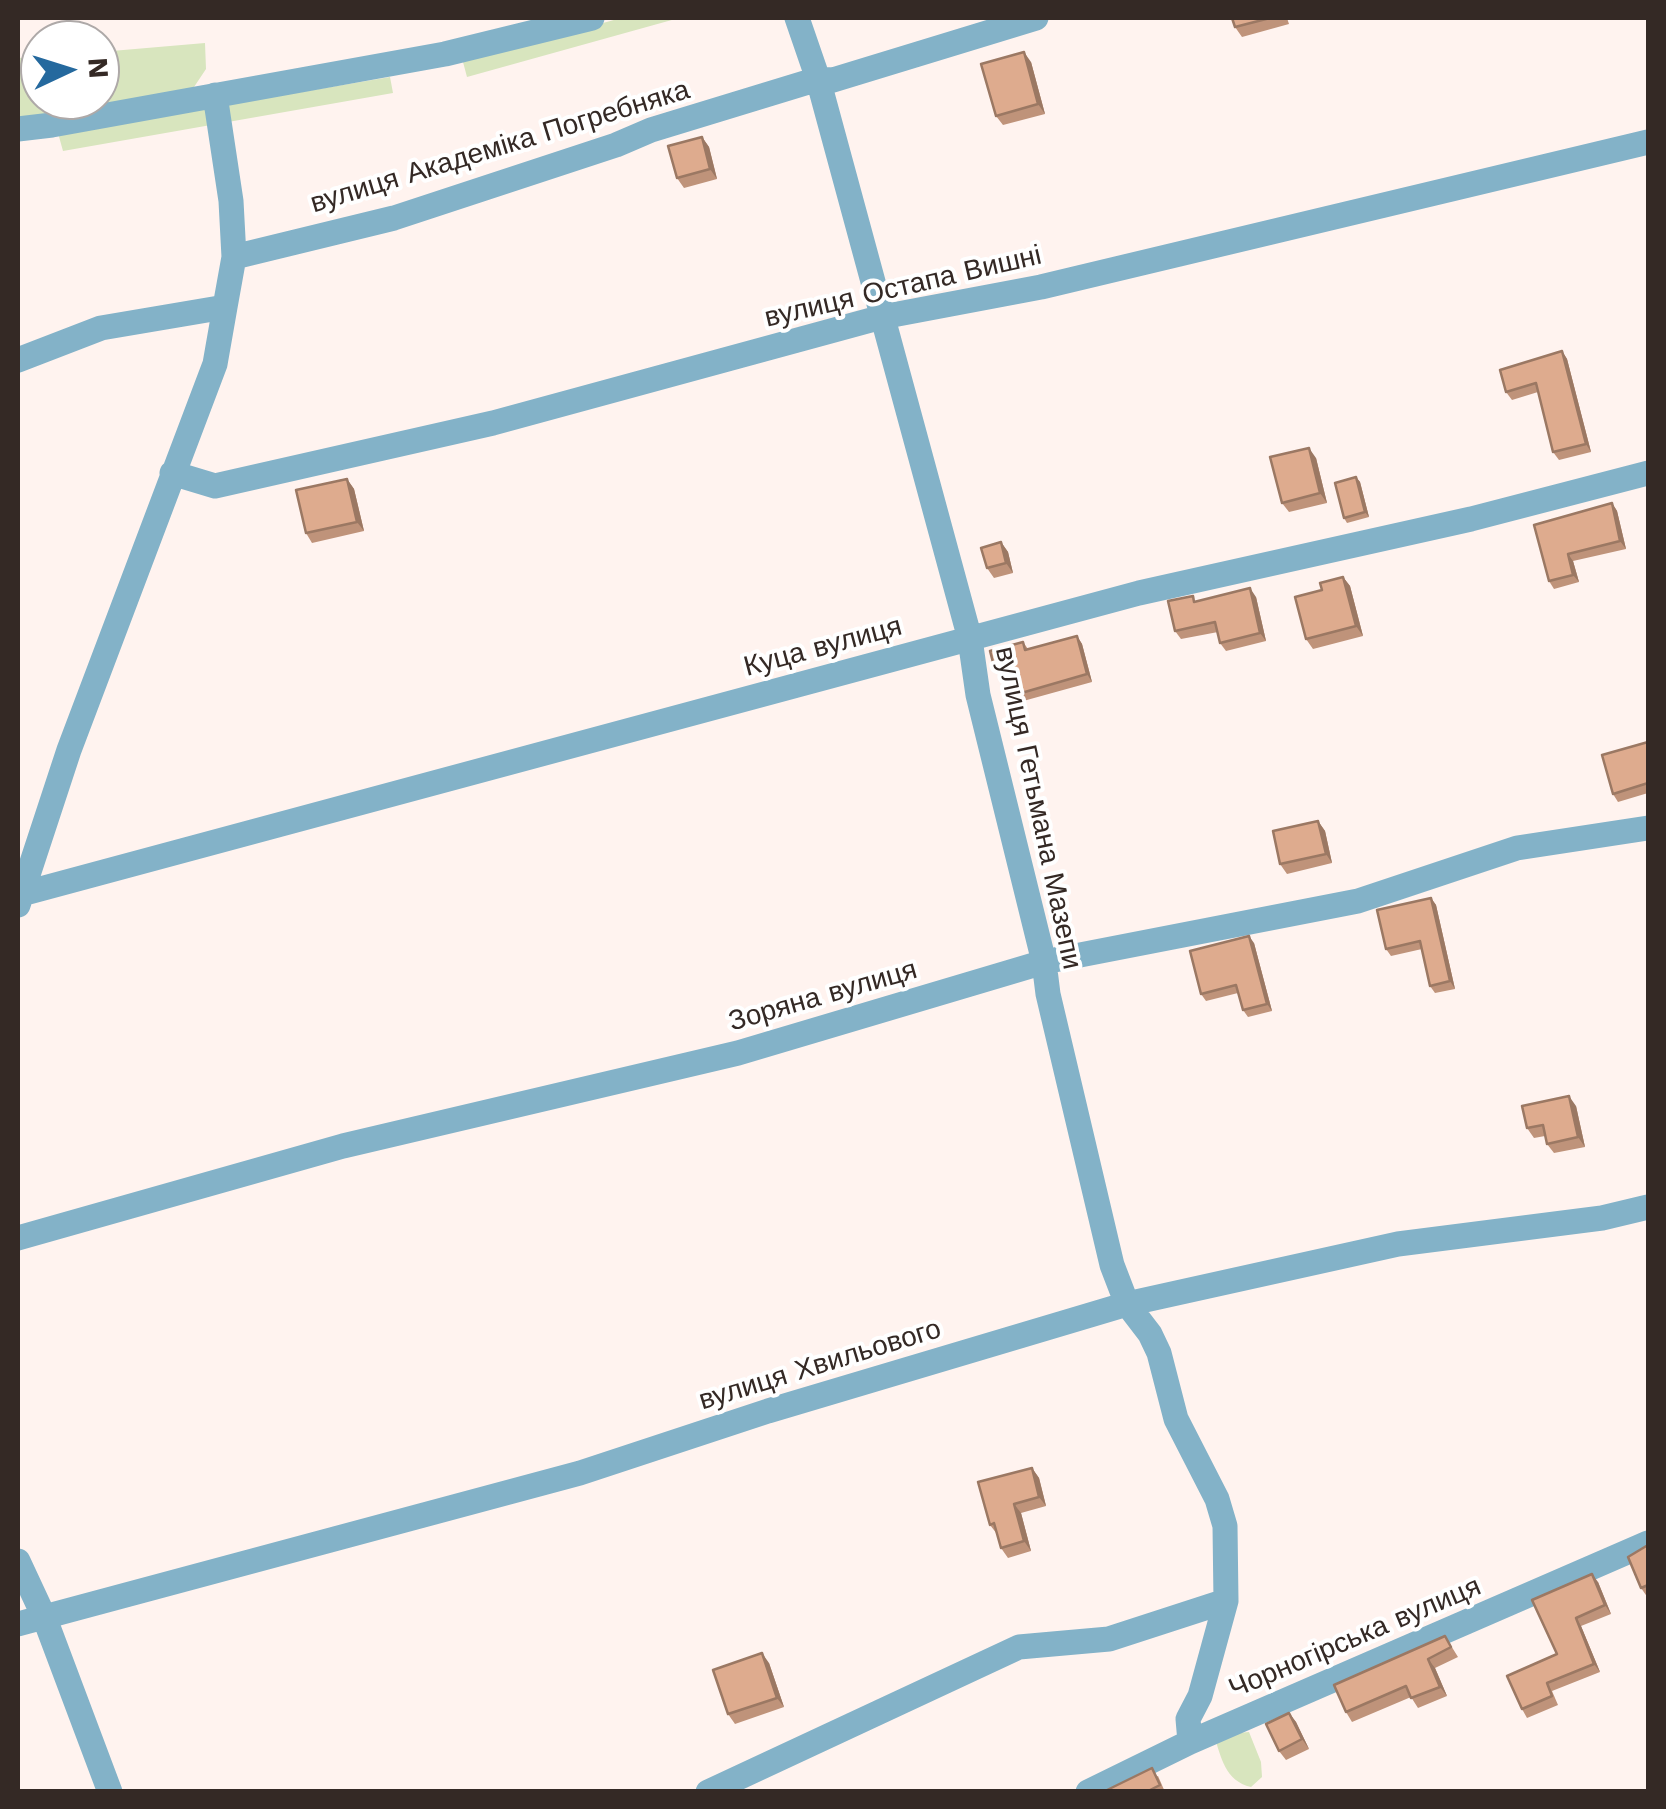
<!DOCTYPE html>
<html>
<head>
<meta charset="utf-8">
<style>
  body { margin:0 }
  #map { position:relative; width:1666px; height:1809px; overflow:hidden; background:#fff3ef; font-family:"Work Sans",sans-serif }
  canvas { display:block }
  .frame { position:absolute; inset:0; border:20px solid #342925; pointer-events:none }
  .north { position:absolute; left:20px; top:20px; width:100px; height:100px; box-sizing:border-box; background:#fff; border:2px solid #aea9a8; border-radius:50%; rotate:86deg; font-size:28px; font-weight:700; line-height:40px; text-align:center; color:#342925 }
  .north::after { content:''; display:block; margin:auto; width:35px; height:45px; background:#25699e; clip-path:polygon(50% 0,100% 100%,50% 72%,0 100%) }
</style>
</head>
<body>
<div id="map">
<canvas width="1666" height="1809"></canvas>
<div class="frame"></div>
<div class="north">N</div>
</div>
<script>
const ctx = document.querySelector('canvas').getContext('2d');
ctx.lineJoin = 'round';
function fillPath(path, color) { ctx.fillStyle = color; ctx.fill(path, 'evenodd'); }
function trace(path, color, width, dash) { ctx.strokeStyle = color; ctx.lineWidth = width; ctx.lineCap = dash ? 'butt' : 'round'; ctx.setLineDash(dash || []); ctx.stroke(path); }
function label(font, color, halo, rows, align = 'center') {
  ctx.font = font + ' "Work Sans",sans-serif'; ctx.lineWidth = 8; ctx.setLineDash([]); ctx.textBaseline = 'middle'; ctx.strokeStyle = halo; ctx.fillStyle = color; for (const [text, x, y, turn = 0] of rows) {
    ctx.save(); ctx.translate(x, y); ctx.rotate((+turn || 0) * Math.PI / 180); ctx.textAlign = isNaN(turn) ? turn : align; if (halo) ctx.strokeText(text, 0, 0); ctx.fillText(text, 0, 0); ctx.restore();
  }
}
fillPath(new Path2D(`
  M621 18H679L467 77 463 62Z
  M205 43 206 69 192 90 18 118V58L40 57V100H100V52Z
  M390 77 393 93 63 151 58 133Z
  M1249 1732 1261 1762 1262 1777 1251 1787C1225 1781 1221 1757 1214 1735Z`), '#d8e5be');
trace(new Path2D(`
  M797 18 818 79 970 639 978 695 1044 962 1048 994 1112 1265 1127 1304 1150 1334 1159 1353 1176 1419 1217 1499 1225 1526 1226 1601 1200 1696 1188 1719 1190 1742
  M215 95 231 201 234 257
  M18 129 52 125 445 54 592 18
  M18 360 101 328 225 307 234 257 394 218 616 145 651 130 818 79 833 80 1036 18
  M172 473 215 486 493 423 882 317 1041 287 1648 142
  M18 895 1139 593 1471 519 1648 473
  M18 905 69 750 215 364 225 307
  M18 1238 343 1146 738 1053 1044 962 1358 901 1517 848 1648 828
  M18 1561 45 1619 110 1792
  M18 1624 580 1473 768 1411 1127 1304 1398 1244 1602 1218 1648 1207
  M708 1792 1019 1647 1109 1639 1226 1601
  M1088 1792 1190 1742 1648 1543`), '#83b2c8', 25);
fillPath(new Path2D(`
  M1232 18H1287L1289 24 1242 37 1235 27Z
  M1031 62 1045 114 1003 125 996 116Z
  M702 137 709 147 717 179 684 188 677 178Z
  M1562 351 1567 359 1591 452 1559 460 1553 452 1538 392 1512 400 1506 392Z
  M1316 458 1327 503 1289 512 1282 503Z
  M1356 477 1360 482 1369 517 1347 523 1344 518Z
  M347 479 354 489 364 531 312 543 306 533Z
  M1612 503 1617 511 1626 549 1573 561 1579 582 1554 589 1549 581 1534 525Z
  M1001 542 1008 552 1013 573 994 578 987 568Z
  M1343 577 1350 586 1363 636 1313 649 1306 639 1322 590Z
  M1256 597 1266 641 1226 651 1220 643 1218 632 1181 639 1175 631 1197 601Z
  M1077 636 1082 644 1092 682 1016 703 1011 696 1005 676 1000 677 995 670 1023 642 1028 649Z
  M1648 742V793L1618 802 1613 794Z
  M1318 821 1325 831 1332 863 1287 874 1280 864Z
  M1431 898 1436 905 1455 989 1435 993 1430 986 1422 949 1391 956 1386 949Z
  M1254 943 1272 1011 1248 1017 1243 1010 1238 993 1206 1001 1201 994Z
  M1576 1106 1585 1147 1554 1153 1547 1144 1545 1136 1534 1138 1527 1128Z
  M1032 1468 1039 1478 1046 1506 1021 1513 1031 1551 1008 1558 1001 1548 997 1534 990 1525Z
  M1648 1545V1598L1641 1588Z
  M1598 1582 1611 1614 1581 1626 1600 1672 1552 1691 1558 1705 1527 1718 1522 1709 1557 1654 1532 1600Z
  M1445 1636 1458 1657 1435 1668 1447 1696 1418 1708 1411 1697 1352 1722 1346 1712Z
  M769 1663 784 1707 735 1724 728 1714Z
  M1289 1713 1296 1722 1309 1749 1286 1760 1279 1751Z
  M1158 1776 1165 1792H1103Z`), '#bf937a');
fillPath(new Path2D(`
  M1024 52 1031 62 1045 114 1038 104Z
  M702 137 709 147 717 179 710 169Z
  M1562 351 1567 359 1591 452 1586 444Z
  M1309 448 1316 458 1327 503 1320 493Z
  M1356 477 1360 482 1369 517 1365 512Z
  M347 479 354 489 364 531 357 522Z
  M1612 503 1617 511 1626 549 1620 541Z
  M1001 542 1008 552 1013 573 1006 563Z
  M1568 554 1573 561 1579 582 1573 575Z
  M1343 577 1350 586 1363 636 1356 626Z
  M1250 588 1256 597 1266 641 1260 633Z
  M1077 636 1082 644 1092 682 1087 674Z
  M1318 821 1325 831 1332 863 1326 854Z
  M1431 898 1436 905 1455 989 1450 981Z
  M1249 936 1254 943 1272 1011 1267 1004Z
  M1569 1096 1576 1106 1585 1147 1578 1137Z
  M1032 1468 1039 1478 1046 1506 1039 1497Z
  M1014 1504 1021 1513 1031 1551 1024 1541Z
  M1592 1574 1598 1582 1611 1614 1605 1605Z
  M1576 1618 1581 1626 1600 1672 1594 1664Z
  M762 1653 769 1663 784 1707 777 1698Z
  M1428 1659 1435 1668 1447 1696 1440 1687Z
  M1289 1713 1296 1722 1309 1749 1302 1739Z`), '#9b7863');
const building = new Path2D(`
  M1232 18H1270L1235 27Z
  M1024 52 1038 104 996 116 981 64Z
  M702 137 710 169 677 178 668 146Z
  M1562 351 1586 444 1553 452 1536 383 1506 392 1500 370Z
  M1309 448 1320 493 1282 503 1270 457Z
  M1356 477 1365 512 1344 518 1335 483Z
  M347 479 357 522 306 533 296 490Z
  M1612 503 1620 541 1568 554 1573 575 1549 581 1534 525Z
  M1001 542 1006 563 987 568 981 548Z
  M1343 577 1356 626 1306 639 1295 597 1322 590 1320 583Z
  M1250 588 1260 633 1220 643 1215 622 1175 631 1168 601 1193 596 1194 602Z
  M1077 636 1087 674 1011 696 1003 668 995 670 990 651 1023 642 1025 650Z
  M1648 742V783L1613 794 1602 755Z
  M1318 821 1326 854 1280 864 1273 831Z
  M1431 898 1450 981 1430 986 1420 941 1386 949 1377 910Z
  M1249 936 1267 1004 1243 1010 1236 985 1201 994 1190 951Z
  M1569 1096 1578 1137 1547 1144 1543 1125 1527 1128 1522 1106Z
  M1032 1468 1039 1497 1014 1504 1024 1541 1001 1548 994 1523 990 1525 978 1482Z
  M1648 1545V1585L1641 1588 1628 1557Z
  M1592 1574 1605 1605 1576 1618 1594 1664 1547 1683 1552 1696 1522 1709 1507 1676 1557 1654 1532 1600Z
  M1445 1636 1451 1647 1428 1659 1440 1687 1411 1698 1406 1686 1346 1712 1334 1685Z
  M762 1653 777 1698 728 1714 713 1670Z
  M1289 1713 1302 1739 1279 1751 1266 1724Z
  M1152 1768 1160 1785 1150 1790 1151 1792H1103Z`);
fillPath(building, '#deab8e');
trace(building, '#9b7863', 2.5);
label('28px', '#342925', '#fff', [
  ["вулиця Академіка Погребняка",500,147,-17],
  ["вулиця Остапа Вишні",903,287,-13],
  ["Куца вулиця",823,647,-15],
  ["вулиця Гетьмана Мазепи",1038,808,78],
  ["Зоряна вулиця",823,996,-16],
  ["вулиця Хвильового",820,1365,-17],
  ["Чорногірська вулиця",1355,1638,-23]
]);
</script>
</body>
</html>
